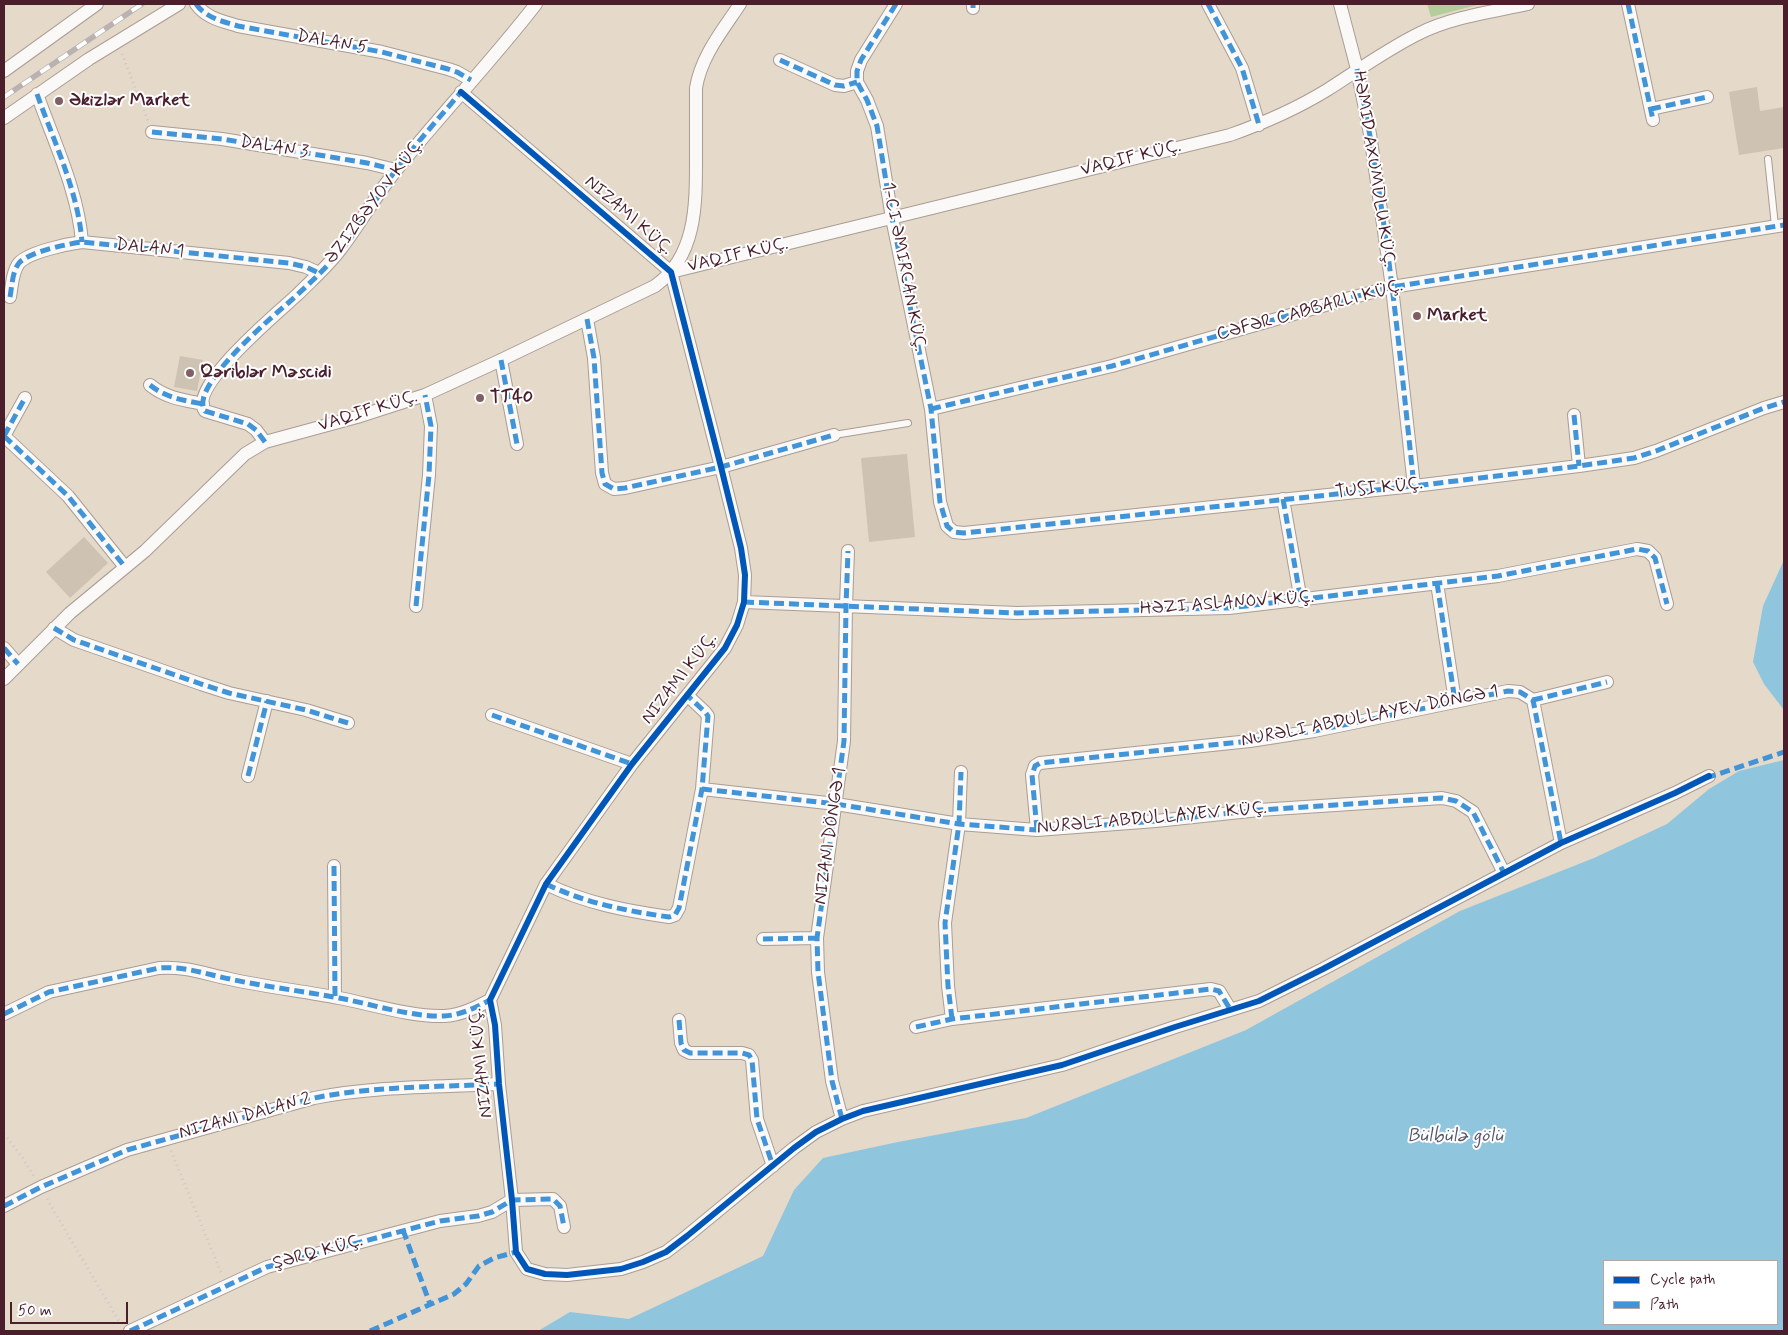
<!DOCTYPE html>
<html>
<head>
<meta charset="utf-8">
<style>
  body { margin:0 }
  #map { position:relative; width:1788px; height:1335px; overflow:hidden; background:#e5d9c9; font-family:Mynerve,sans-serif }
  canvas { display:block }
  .frame { position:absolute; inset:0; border:5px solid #4a1f2b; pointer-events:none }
  .legend { position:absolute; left:1603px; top:1260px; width:175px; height:65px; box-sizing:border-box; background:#fff; border:1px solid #b7a5aa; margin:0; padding:6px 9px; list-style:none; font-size:15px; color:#4a1f2b }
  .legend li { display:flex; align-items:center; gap:10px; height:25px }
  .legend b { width:25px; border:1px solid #b7a5aa }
  .scale { position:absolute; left:10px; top:1302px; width:118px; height:22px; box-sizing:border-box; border:2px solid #4a1f2b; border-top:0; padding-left:6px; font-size:15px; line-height:18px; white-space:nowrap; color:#4a1f2b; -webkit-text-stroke:4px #fff; paint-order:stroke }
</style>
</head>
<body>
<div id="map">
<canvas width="1788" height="1335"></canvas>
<div class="frame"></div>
<ul class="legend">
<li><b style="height:6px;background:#0057b8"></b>Cycle path</li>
<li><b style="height:6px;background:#4194d7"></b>Path</li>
</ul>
<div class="scale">50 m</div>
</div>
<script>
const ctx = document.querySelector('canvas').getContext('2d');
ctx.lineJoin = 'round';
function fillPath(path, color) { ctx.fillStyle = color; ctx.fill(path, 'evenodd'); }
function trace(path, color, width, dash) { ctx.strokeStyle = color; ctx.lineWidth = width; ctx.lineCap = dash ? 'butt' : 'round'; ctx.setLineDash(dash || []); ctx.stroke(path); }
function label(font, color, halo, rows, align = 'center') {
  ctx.font = font + ' Mynerve,sans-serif'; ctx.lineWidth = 4; ctx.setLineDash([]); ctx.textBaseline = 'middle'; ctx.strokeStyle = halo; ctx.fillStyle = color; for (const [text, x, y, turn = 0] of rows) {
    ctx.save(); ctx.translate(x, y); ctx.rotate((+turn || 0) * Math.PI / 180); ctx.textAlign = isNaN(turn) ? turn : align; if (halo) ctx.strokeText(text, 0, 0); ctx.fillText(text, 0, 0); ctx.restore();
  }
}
fillPath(new Path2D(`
  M1427 4H1481L1431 17Z`), '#b4cd9c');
fillPath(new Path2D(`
  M1784 560V710L1764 684 1753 662 1763 606Z
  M1784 760V1331H538L570 1312 629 1319 763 1256 794 1190 823 1158 898 1142 1026 1118 1246 1030 1460 911 1594 858 1667 824 1709 789 1739 771ZM1604 1261H1777V1324H1604Z`), '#90c5de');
fillPath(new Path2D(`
  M1757 87 1760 111 1784 107V148L1739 155 1729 92Z
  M180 356 203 360 197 391 174 387Z
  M907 454 915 537 869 542 861 458Z
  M84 537 108 563 70 598 46 572Z`), '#cec2b3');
const lane = new Path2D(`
  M1768 159 1775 226
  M834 435 908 423`);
const street = new Path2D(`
  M196 4C206 18 222 21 238 26L382 52 448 69 457 72 471 80
  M896 4 861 60 857 71V82L867 100 877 126 892 218 931 409 940 502 947 526 954 532 964 533 1414 486 1579 466 1634 458 1656 451 1764 408 1784 402
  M973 4V8
  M1208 4 1242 68 1259 125
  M1340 4 1357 69 1370 134 1392 287 1414 486
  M1628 4 1653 120
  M780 60 835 85 844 86 857 82
  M4 71 97 4
  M461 92 671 272 721 467 741 548 745 575 744 602 737 625 725 648 632 764 546 884 490 1000 495 1025 499 1084 512 1200 516 1252 527 1269 545 1274 567 1275 621 1269 643 1262 666 1252 687 1236 794 1148 816 1132 842 1119 863 1111 1062 1065 1175 1027 1259 1001 1323 969 1561 843 1675 793 1709 776
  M37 94C54 142 78 191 82 242
  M1651 109 1707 97
  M4 118 89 59 179 4
  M152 132 222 139 367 163 396 170
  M671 272 1230 135C1264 123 1296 109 1327 90 1357 71 1386 50 1418 34 1451 17 1492 12 1528 4
  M10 297C12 287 12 272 19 263 29 252 67 244 82 242L289 263 306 267 319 273
  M587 319 594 358 602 473 605 484 614 489 625 488 721 467 834 435
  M501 360 517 444
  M150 385C166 398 183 400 203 404
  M931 409 1112 366 1350 298 1392 287 1784 225
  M1574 415 1579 466
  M4 436 68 496 125 567
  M4 436 25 398
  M265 442 256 430 248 424 205 411C187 387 281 310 298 294 312 280 328 266 340 250 360 224 376 195 397 169 442 113 492 61 536 4
  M1283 499 1301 601
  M1437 583 1455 701
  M744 602 1017 613 1229 608 1498 576 1637 549 1648 551 1655 558 1667 604
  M416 606 429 475 431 426 425 395
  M54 628 74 640 201 684 229 693 306 710 348 723
  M4 648 18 664
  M4 679 70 613 145 551 245 454 265 442 357 417 425 395 501 360 655 286C697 256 696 204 696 157 696 134 696 111 696 88 701 56 723 30 740 4
  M1533 700 1607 682
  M492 715 632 764
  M248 776 267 701
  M702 789 836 804 959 824 1037 830 1156 821 1259 810 1442 798 1456 801 1473 812 1504 873
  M1037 830 1032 775 1035 766 1040 763 1250 741 1314 731 1508 691 1520 692 1533 700 1561 843
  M334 866 335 997
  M546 884C585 903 627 911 669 917L675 915 679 908 702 789 708 716 705 712 688 696
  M763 939 817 938
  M4 1014 49 992 159 968C185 966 205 974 230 979 266 987 303 991 339 998 371 1004 411 1017 444 1016 461 1015 475 1008 490 1000
  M952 1019 948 986 945 923 959 824 961 772
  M679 1020 681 1043 684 1050 690 1053H742L749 1055 752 1060 757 1119 773 1166
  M916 1027 952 1019 1211 989 1219 991 1230 1009
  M842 1119 832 1081 818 972 817 938 844 741 846 606 848 551
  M4 1206 41 1187 127 1150 314 1098C375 1086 438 1087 499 1084
  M130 1331 267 1267 440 1221 478 1216 492 1212 512 1200 553 1199 560 1206 564 1227`);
trace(lane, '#a99d95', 8);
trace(street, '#a99d95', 14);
trace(new Path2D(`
  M122 54 148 121
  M4 1134 22 1157 34 1176
  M171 1151 222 1275
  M47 1199 120 1323`), '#cdc7c5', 3, [1, 4]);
trace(lane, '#fbf9f7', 6);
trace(street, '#fbf9f7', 12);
const rail = new Path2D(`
  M4 97 142 4`);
trace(rail, '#b9b2b1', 5.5);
trace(rail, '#fff', 4, [11]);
trace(new Path2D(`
  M196 4C206 18 222 21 238 26L382 52 448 69 457 72 471 80
  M896 4 861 60 857 71V82L867 100 877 126 892 218 931 409 940 502 947 526 954 532 964 533 1414 486 1579 466 1634 458 1656 451 1764 408 1784 402
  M973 4V8
  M1208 4 1242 68 1259 125
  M1628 4 1653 120
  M780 60 835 85 844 86 857 82
  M1357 69C1386 206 1399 346 1414 486
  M37 94C54 142 78 191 82 242
  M1651 109 1707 97
  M152 132 222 139 367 163 396 170
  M10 297C12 287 12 272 19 263 29 252 67 244 82 242L289 263 306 267 319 273
  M587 319 594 358 602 473 605 484 614 489 625 488 721 467 834 435
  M501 360 517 444
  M150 385C166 398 183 400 203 404
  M931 409 1112 366 1350 298 1392 287 1784 225
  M1574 415 1579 466
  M4 436 68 496 125 567
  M4 436 25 398
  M265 442 256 430 248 424 205 411C188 388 271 318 287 304 305 288 323 271 339 253 360 228 376 198 395 171 416 144 439 118 461 92
  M1283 499 1301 601
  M1437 583 1455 701
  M744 602 1017 613 1229 608 1498 576 1637 549 1648 551 1655 558 1667 604
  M416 606 429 475 431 426 425 395
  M54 628 74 640 201 684 229 693 306 710 348 723
  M4 648 18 664
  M1533 700 1607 682
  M492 715 632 764
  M248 776 267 701
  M1706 778 1784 752
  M702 789 836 804 959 824 1037 830 1156 821 1259 810 1442 798 1456 801 1473 812 1504 873
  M1037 830 1032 775 1035 766 1040 763 1250 741 1314 731 1508 691 1520 692 1533 700 1561 843
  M334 866 335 997
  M546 884C585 903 627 911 669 917L675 915 679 908 702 789 708 716 705 712 688 696
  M763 939 817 938
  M4 1014 49 992 159 968C185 966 205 974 230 979 266 987 303 991 339 998 371 1004 411 1017 444 1016 461 1015 475 1008 490 1000
  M952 1019 948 986 945 923 959 824 961 772
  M679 1020 681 1043 684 1050 690 1053H742L749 1055 752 1060 757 1119 773 1166
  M916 1027 952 1019 1211 989 1219 991 1230 1009
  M842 1119 832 1081 818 972 817 938 844 741 846 606 848 551
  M4 1206 41 1187 127 1150 314 1098C375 1086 438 1087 499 1084
  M403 1230 430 1304
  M130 1331 267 1267 440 1221 478 1216 492 1212 512 1200 553 1199 560 1206 564 1227
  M370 1331 454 1294 466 1284 479 1266 494 1258 516 1252`), '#4194d7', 5, [10, 5]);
trace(new Path2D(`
  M461 92 671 272 721 467 741 548 745 575 744 602 737 625 725 648 632 764 546 884 490 1000 495 1025 499 1084 512 1200 516 1252 527 1269 545 1274 567 1275 621 1269 643 1262 666 1252 687 1236 794 1148 816 1132 842 1119 863 1111 1062 1065 1175 1027 1259 1001 1323 969 1561 843 1675 793 1709 776`), '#0057b8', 6);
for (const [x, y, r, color] of [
  [59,101,5,"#806062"],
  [1417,316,5,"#806062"],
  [190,373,5,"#806062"],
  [480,398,5,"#806062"]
]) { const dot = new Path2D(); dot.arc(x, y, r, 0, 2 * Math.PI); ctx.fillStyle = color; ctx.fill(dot); trace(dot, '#fff', 2); }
label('18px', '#4a1f2b', '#fff', [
  ["DALAN 5",332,43,10],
  ["DALAN 3",274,148,9],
  ["VAQIF KÜÇ.",1131,159,-14],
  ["HƏMID AXUMDLU KÜÇ.",1373,169,81],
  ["ƏZIZBƏYOV KÜÇ.",375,202,-53],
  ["NIZAMI KÜÇ.",628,216,41],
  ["DALAN 1",150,249,6],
  ["VAQIF KÜÇ.",738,256,-13],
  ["1-CI ƏMIRCAN KÜÇ.",903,267,79],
  ["CƏFƏR CABBARLI KÜÇ.",1310,311,-15],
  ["VAQIF KÜÇ.",368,412,-17],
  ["TUSI KÜÇ.",1379,489,-6],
  ["HƏZI ASLANOV KÜÇ.",1227,604,-4],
  ["NIZAMI KÜÇ.",680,679,-52],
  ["NURƏLI ABDULLAYEV DÖNGƏ 1",1370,717,-11],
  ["NURƏLI ABDULLAYEV KÜÇ.",1152,819,-5],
  ["NIZANI DÖNGƏ 1",831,836,-82],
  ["NIZAMI KÜÇ.",482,1063,-96],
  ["NIZANI DALAN 2",245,1117,-15],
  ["ŞƏRQ KÜÇ.",318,1253,-15]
]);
label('bold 18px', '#4a1f2b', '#fff', [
  ["Əkizlər Market",69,101],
  ["Market",1427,316],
  ["Qəriblər Məscidi",200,373],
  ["TT40",490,398]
], 'left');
label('italic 19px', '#56566d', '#fff', [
  ["Bülbülə gölü",1455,1137]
]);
</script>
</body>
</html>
